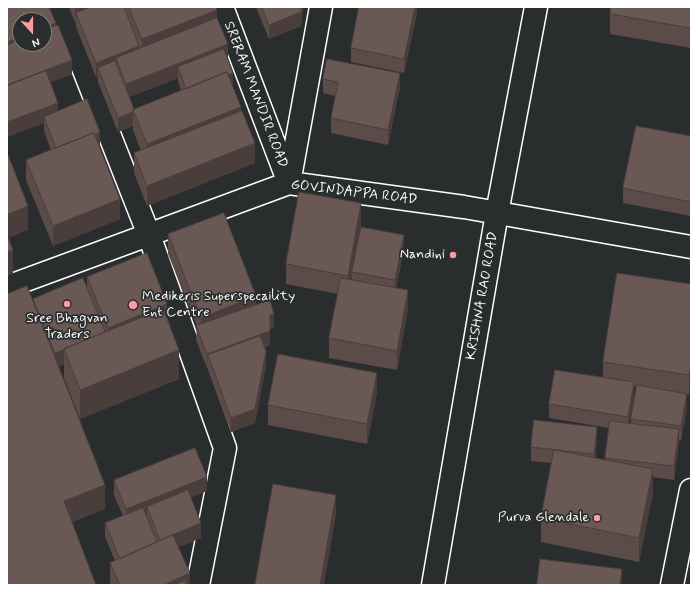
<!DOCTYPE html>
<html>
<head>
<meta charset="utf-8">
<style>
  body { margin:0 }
  #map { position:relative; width:698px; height:592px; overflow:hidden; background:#2a2d2e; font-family:Mynerve,sans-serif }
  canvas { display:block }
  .frame { position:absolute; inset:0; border:8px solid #fff; pointer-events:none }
  .north { position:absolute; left:12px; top:12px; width:40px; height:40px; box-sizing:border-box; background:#2a2d2e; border:1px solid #7f8182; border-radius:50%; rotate:159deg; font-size:11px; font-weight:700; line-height:16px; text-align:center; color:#fff }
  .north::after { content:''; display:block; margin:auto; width:14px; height:18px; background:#ff9aa2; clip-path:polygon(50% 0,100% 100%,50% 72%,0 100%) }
</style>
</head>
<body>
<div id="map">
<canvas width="698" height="592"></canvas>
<div class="frame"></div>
<div class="north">N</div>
</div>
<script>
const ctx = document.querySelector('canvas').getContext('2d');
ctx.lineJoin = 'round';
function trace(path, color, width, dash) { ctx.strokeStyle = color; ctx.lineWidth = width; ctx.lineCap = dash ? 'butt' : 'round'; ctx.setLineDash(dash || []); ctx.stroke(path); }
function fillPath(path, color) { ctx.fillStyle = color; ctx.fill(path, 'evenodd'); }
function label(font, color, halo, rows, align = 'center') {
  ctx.font = font + ' Mynerve,sans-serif'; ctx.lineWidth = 3.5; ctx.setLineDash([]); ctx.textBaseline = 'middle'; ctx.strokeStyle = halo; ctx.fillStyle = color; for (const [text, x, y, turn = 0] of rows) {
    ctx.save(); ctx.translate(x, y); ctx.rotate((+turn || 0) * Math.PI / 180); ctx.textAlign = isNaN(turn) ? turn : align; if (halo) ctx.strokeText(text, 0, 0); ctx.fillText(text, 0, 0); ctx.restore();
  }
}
const street = new Path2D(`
  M59 7 149 235 225 448 198 585
  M222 7 289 183
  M289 183 321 7
  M7 287 289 183 464 207 691 247
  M672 585 691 490`);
const secondary = new Path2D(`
  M433 585 497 213 536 7`);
trace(street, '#fff', 25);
trace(secondary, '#fff', 25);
trace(street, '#2a2d2e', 22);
trace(secondary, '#2a2d2e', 22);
fillPath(new Path2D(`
  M7 7 56 26 72 74 51 82 58 111 100 147 120 219 53 246 26 180V160L51 150 44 131V123L7 137Z
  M69 7H216L217 18 228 58 233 87 255 163 147 206 134 173V153L141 151 133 130V126L118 132 98 82V77H96L76 27V23H75ZM178 78V81L181 91 134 109 129 97Z
  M256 7H303L301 26 269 39Z
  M417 7V13L404 73 351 62V48Z
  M691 7V48L610 34V14Z
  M323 79 400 87 388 145 331 133V118L335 96 323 93Z
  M691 136V216L623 203V188Z
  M361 223 351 279 352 280V272L404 249 396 288 408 309 397 370 329 358V338L338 294 286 284V264Z
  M168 234 256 305 274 328 270 329V345L265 347 266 365 255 423 231 432 208 370V368H207L196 340 197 326 168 254Z
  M87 277 167 318V319L179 379 80 419 64 378V364L58 366 105 509 72 522 7 585 33 300 87 288Z
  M691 284 689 395 687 394V408L681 441 679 440 674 480 653 477V493L639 562 541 542V518L552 463 531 461V447L597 441 595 458 605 460 609 428 549 418V404L603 377V362ZM634 386 636 387 631 419V424H629L634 397Z
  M377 393 367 444 268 425V405Z
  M114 480 207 491 190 498 201 538 178 547 190 585H111L110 583V563L115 561 105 537V523L123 516 114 495Z`), '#5b4c49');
fillPath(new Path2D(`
  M80 7H111L76 13V23H75V9Z
  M301 7H303L301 26 269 39V25Z
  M415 7H417V13L404 73V59Z
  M217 10V30L142 59V39Z
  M56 23V38L44 42V28Z
  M20 37V44L8 56V42Z
  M228 44V59L178 67V78L126 98V84Z
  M139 46V60L116 58V70L98 68V77H96V63Z
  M72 60V74L7 99V85Z
  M233 73V87L187 91Z
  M400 73V87L388 145V130Z
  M58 103V117H44V123L7 137V122Z
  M241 107V127L147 164V144Z
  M133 112V126L118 132V118Z
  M100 132V147L57 164V150Z
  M255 143V163L147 206V186Z
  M120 199V219L53 246V226Z
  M361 203V223L348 295V276Z
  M28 206V230L7 239V215Z
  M404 235V249L395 294V280Z
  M13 250V274L7 276V252Z
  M408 290V309L397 370V351Z
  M256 296V315L201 338V318Z
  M167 304V318L108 342V328Z
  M274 314V328L270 329V315Z
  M270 331V345L212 367 208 355 207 368V354Z
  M64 350V364L55 368V353Z
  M179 350V379L80 419V390Z
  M266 351V365L255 423 231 432V418Z
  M691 362V381L689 395V375Z
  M377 373V393L367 444V424Z
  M634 382V397L628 431V417Z
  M687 394V408L681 441V426Z
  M597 427V441L594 468V454Z
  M679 429V444L674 480V466Z
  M653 469V493L639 562V538Z
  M207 477V491L149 514 147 507V515L126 523V509Z
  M105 485V509L64 525V501Z
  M336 495V515L324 585H320Z
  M201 523V538L160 554V540Z
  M622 569V585H620Z
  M190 573V585H164Z`), '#4a3e3c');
const building = new Path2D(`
  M7 7H49L56 23 44 28V20H20V37L8 42 7 40Z
  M74 7H80L75 9Z
  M91 7H124L139 46 96 63 76 13Z
  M129 7H216L217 10 142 39Z
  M262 7H301V12L269 25Z
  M359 7H415L404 59 351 48Z
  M611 7H691V28L610 14Z
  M217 18 228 44 126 84 116 58Z
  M58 25 72 60 7 85V45L20 40V44H44V30Z
  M224 49 233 73 228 75 227 72 186 89 178 67Z
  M327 59 400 73 388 130 331 118 338 82 323 79Z
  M115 61 134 109 133 110V112L118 118 98 68Z
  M46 71 58 103 7 122V86Z
  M227 72 241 107 147 144 133 110Z
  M87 99 100 132 95 135 94 133 56 148 44 117Z
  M242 111 255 143 147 186 134 153Z
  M636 126 691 136V202L623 188Z
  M94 133 120 199 53 226 26 160Z
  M7 152 28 206 7 215Z
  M299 192 361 203 348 276 286 264Z
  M224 213 256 296 201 318 168 234Z
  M361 227 404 235 395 280 352 272Z
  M7 234 13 250 7 252Z
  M147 253 167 304 108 328 87 277Z
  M617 273 691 284V362L689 375 603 362Z
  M83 278 105 332 64 349V350L55 353 33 299Z
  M341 278 408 290 397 351 329 338Z
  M27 286 105 485 64 501 96 585H7V294Z
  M270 300 274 314 270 315V331L207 354 196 326Z
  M163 309 179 350 80 390 64 349Z
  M260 336 266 351 255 409 231 418 208 355Z
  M278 354 377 373 367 424 268 405Z
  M555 370 634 382 628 417 549 404Z
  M637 385 687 394 681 426 631 419Z
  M534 420 597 427 594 454 531 447Z
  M610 421 679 429 674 466 605 458Z
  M195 448 207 477 126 509 114 480Z
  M554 450 653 469 639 538 541 518Z
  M273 484 336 495 320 585H255Z
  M188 490 201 523 160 540 147 507Z
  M143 508 157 542 120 559 105 523Z
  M173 535 190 573 164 585H120L110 563Z
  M540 559 622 569 620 585H537Z
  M187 580 185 585H174Z`);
fillPath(building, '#6a5855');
trace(building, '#4a3e3c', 1);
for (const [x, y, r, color] of [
  [453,255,4,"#ff9aa2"],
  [67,304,4,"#ff9aa2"],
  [133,305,5,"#ff9aa2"],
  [597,518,4,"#ff9aa2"]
]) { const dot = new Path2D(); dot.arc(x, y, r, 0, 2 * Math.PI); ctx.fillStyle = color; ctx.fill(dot); trace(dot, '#2a2d2e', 1.5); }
label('14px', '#fff', '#2a2d2e', [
  ["SRERAM MANDIR ROAD",255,95,69],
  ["GOVINDAPPA ROAD",354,193,7],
  ["KRISHNA RAO ROAD",483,296,-80]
]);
label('14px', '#fff', '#2a2d2e', [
  ["Nandini",445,255],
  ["Medikeris Superspecaility",142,297,"left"],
  ["Ent Centre",142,313,"left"],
  ["Sree Bhagvan",67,319,"center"],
  ["Traders",67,335,"center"],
  ["Purva Glendale",589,518]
], 'right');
</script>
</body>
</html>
